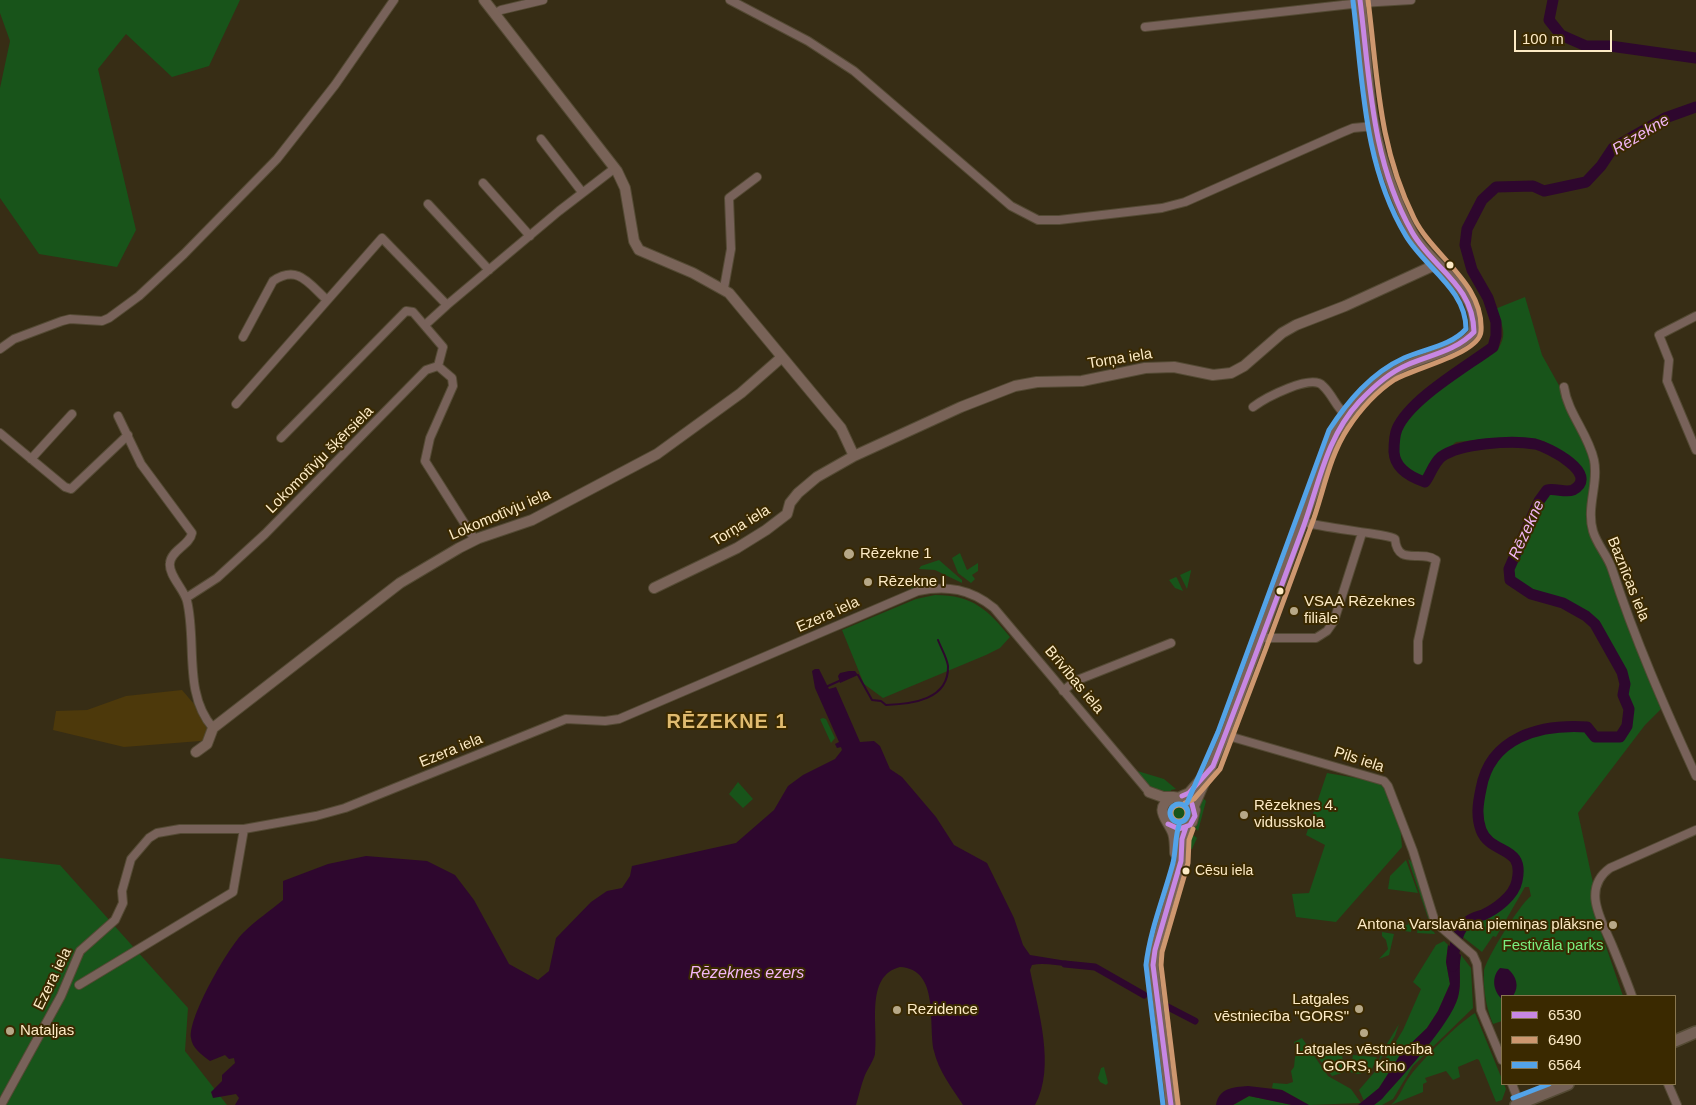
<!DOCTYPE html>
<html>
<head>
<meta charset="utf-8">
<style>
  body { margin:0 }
  #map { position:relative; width:1696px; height:1105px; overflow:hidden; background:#372d15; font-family:Arial,sans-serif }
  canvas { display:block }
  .legend { position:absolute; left:1501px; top:995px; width:175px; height:90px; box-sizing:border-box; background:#3a2900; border:1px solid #88764f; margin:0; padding:6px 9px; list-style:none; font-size:15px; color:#fceac5 }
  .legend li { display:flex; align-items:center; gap:10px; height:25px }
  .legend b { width:25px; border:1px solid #88764f }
  .scale { position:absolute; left:1514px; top:30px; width:98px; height:22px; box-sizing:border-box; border:2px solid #fceac5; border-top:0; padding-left:6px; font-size:15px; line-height:18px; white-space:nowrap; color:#fceac5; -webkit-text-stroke:4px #3a2900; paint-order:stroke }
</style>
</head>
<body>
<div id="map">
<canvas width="1696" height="1105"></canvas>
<ul class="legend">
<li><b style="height:6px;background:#c787e3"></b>6530</li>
<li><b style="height:6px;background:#cd976f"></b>6490</li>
<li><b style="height:6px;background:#53a3e8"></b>6564</li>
</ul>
<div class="scale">100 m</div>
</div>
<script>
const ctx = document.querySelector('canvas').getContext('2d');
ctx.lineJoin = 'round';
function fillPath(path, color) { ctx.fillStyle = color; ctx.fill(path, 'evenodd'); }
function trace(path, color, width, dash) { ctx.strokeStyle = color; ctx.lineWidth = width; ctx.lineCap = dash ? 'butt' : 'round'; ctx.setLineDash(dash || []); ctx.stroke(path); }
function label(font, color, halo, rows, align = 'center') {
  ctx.font = font + ' Arial,sans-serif'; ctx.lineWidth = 4; ctx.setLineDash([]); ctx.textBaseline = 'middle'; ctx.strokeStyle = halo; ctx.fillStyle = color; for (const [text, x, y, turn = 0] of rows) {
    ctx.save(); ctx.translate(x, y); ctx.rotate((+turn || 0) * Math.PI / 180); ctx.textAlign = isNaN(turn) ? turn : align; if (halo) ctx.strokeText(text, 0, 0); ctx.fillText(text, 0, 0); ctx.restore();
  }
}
fillPath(new Path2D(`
  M182 690 194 704 213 740 124 747 53 730 56 711 87 710 126 696Z`), '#4d390b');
fillPath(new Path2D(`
  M0 0H240L209 66 172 77 126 34 98 69 136 230 117 267 39 254 0 198V88L10 41 0 13Z
  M1525 297 1542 355 1566 398 1594 461 1593 532 1612 567 1662 708 1645 725 1578 813 1593 883 1592 906 1623 996H1502V1021L1493 1024C1486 1008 1483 989 1484 971 1486 959 1520 904 1531 896L1529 887H1525L1496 937 1493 936 1482 952 1459 934C1472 910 1510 907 1516 882 1525 843 1493 856 1482 832 1476 818 1479 801 1483 787 1485 780 1487 772 1490 765 1505 731 1554 729 1587 727L1595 737H1620L1626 730 1629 709 1623 695 1625 684 1622 672 1595 624 1586 616 1563 603 1531 594 1510 580 1509 569 1539 501 1547 490 1570 495 1585 483 1580 467 1544 441 1486 439 1456 442 1430 464 1433 466 1425 482 1394 455 1401 422 1415 404 1497 351C1508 334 1503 326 1495 309Z
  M960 553 967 570 978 563V571L972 575 975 579 971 583 958 573 952 558Z
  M939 560 962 580V583L935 570 919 569 921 566Z
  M1191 570V571L1187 589 1180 575Z
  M1176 577 1177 578 1183 591 1175 588 1169 580Z
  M920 580 930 583 912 590 909 584Z
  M935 595C973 595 988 610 1010 637L1000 648 986 655 883 698 864 684 842 630 916 599Z
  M823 718 826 719 835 738 831 743 820 719Z
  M1134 770 1164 779 1176 789 1171 790 1172 794 1167 796 1151 788Z
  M1327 773 1368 780 1384 785 1400 823 1402 847 1336 922 1296 917 1292 894 1309 893 1325 845 1306 835Z
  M738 782 753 799 743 808 729 794Z
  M1200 795 1206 801 1198 831 1194 826Z
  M1170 813a9 9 0 1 1 18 0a9 9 0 1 1-18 0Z
  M1189 832 1197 838 1192 849 1184 850Z
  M0 858 60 865 188 1008 185 1051 227 1105H0Z
  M1408 859 1413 863 1433 925 1438 933 1428 918Z
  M1406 860 1418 893 1388 889 1390 876Z
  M1362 919 1381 922 1380 928 1362 925Z
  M1409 920 1412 923 1411 932 1398 930 1399 924 1408 925Z
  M1419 923 1434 932 1435 934 1417 933Z
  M1382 932 1394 934 1389 955 1379 959 1388 949 1386 940 1382 936Z
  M1444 941 1448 945 1446 962 1450 984 1438 1011 1427 1028 1402 1052 1379 1088 1364 1101 1359 1090 1384 1061 1403 1030 1421 989 1413 982 1436 945Z
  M1461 955 1471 968 1473 1008 1413 1066 1393 1099 1382 1105H1374C1393 1090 1452 1019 1458 997 1462 982 1458 970 1461 955Z
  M1475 1013 1506 1089 1502 1100 1496 1102 1479 1060 1477 1059 1458 1067 1460 1077 1453 1080 1446 1071 1425 1078 1427 1082 1423 1084V1092L1391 1105C1400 1098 1403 1085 1410 1076 1423 1059 1457 1024 1475 1013Z
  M1399 1024 1395 1036 1377 1065 1382 1052Z
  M1302 1038 1328 1076 1351 1089 1361 1103 1309 1105 1282 1090 1272 1088 1273 1083 1287 1084 1293 1082 1291 1071 1294 1067 1295 1057 1298 1053 1294 1042Z
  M1316 1055H1342L1345 1072 1332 1076Z
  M1353 1055 1375 1057 1377 1058 1371 1071 1358 1074 1350 1072Z
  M1104 1067 1108 1083 1106 1085 1100 1082 1098 1078 1101 1068Z
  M1249 1096 1292 1105H1233Z`), '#18541a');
fillPath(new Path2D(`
  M815 669H819L829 689 836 687 860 742 874 741 880 746 890 769 902 777 936 817 954 845 987 863 1014 918 1023 945 1030 955 1073 962 1074 966C1059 967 1046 962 1032 965L1030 970C1038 1010 1056 1067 1035 1105H963C952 1088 938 1070 934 1051 928 1024 940 969 900 967 864 976 879 1028 875 1054 873 1062 868 1068 865 1075 861 1085 859 1095 856 1105H235L239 1098 236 1094 213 1098 211 1092 222 1081V1075L235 1063 234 1058 229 1059 225 1055 210 1061C202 1055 192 1048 191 1038 188 1017 229 946 244 932 256 920 270 911 283 900V881L328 864 366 856 427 861 455 875 474 900 509 964 538 980 549 971 556 938 591 902 607 891 622 888 630 876 632 866 736 843 774 810 788 786 803 775 835 759 842 750 841 747 837 748 835 744 839 742 815 688 812 671Z
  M849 671H855L858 675 840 683 838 676 840 673Z
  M1448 945 1461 955C1458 970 1462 983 1458 997 1451 1024 1402 1076 1382 1099L1374 1105H1358L1379 1088 1402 1052 1427 1028 1438 1011 1450 984 1446 962Z
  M1500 968 1508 969C1516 976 1520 986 1513 996H1502V999C1493 991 1491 977 1500 968Z
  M1248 1086 1282 1090 1309 1105H1292L1249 1096 1233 1105H1216C1219 1088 1233 1087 1248 1086Z`), '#2e072e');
trace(new Path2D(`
  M858 675 872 700 881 701 886 705C912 704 949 700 948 666 947 658 941 648 938 640
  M828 686 839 681`), '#2e072e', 2);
trace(new Path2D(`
  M1065 964 1095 967 1144 995
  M1166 1006 1195 1021`), '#2e072e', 7);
trace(new Path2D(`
  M1553 0 1549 20 1561 35 1586 46H1610L1696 58
  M1453 966C1453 953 1456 932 1466 923 1471 918 1476 917 1483 915 1496 909 1514 896 1517 881 1525 844 1491 856 1481 830 1476 816 1478 803 1481 789 1490 737 1540 724 1587 727L1595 737H1620L1627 726 1629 709 1623 695 1625 684 1622 672 1595 624 1586 616 1563 603 1531 594 1510 580 1509 569 1539 501 1547 490C1555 488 1566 493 1573 490 1601 474 1548 447 1535 444 1512 440 1460 443 1441 457 1433 464 1431 474 1425 482 1410 477 1395 468 1394 452 1394 444 1394 436 1397 429 1410 399 1466 367 1493 347L1496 336V322L1488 298 1472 270 1465 245 1467 229 1482 200 1496 187 1533 186 1544 191 1586 182 1601 166 1613 148 1665 118 1696 107`), '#2e072e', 11);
const street = new Path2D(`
  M730 0 808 41 854 71 1011 206 1038 220H1059L1162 208 1185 202 1341 133 1353 128 1374 126
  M496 13 501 10 543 0
  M1145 27 1361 3 1411 0
  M541 139 582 192
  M483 183 530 236
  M428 204 489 270
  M724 288 731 249 729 198 757 177
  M1696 316 1659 335 1669 360 1667 381 1696 450
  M425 325 447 305
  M243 337 273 281C298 264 309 284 327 300
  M0 349 14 339 62 321 70 319 102 321 109 318 139 296 184 254 277 159 335 85 394 0
  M1564 387C1568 414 1588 433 1594 460 1599 483 1586 507 1593 531 1597 545 1608 556 1612 569 1635 640 1665 708 1696 776
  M236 404 382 238 447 305 559 211 615 168
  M1253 407C1265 398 1312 373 1323 386 1333 395 1336 408 1347 416
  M118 416 141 464 192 533C190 545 171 550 170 563 168 575 184 589 187 601 197 642 183 694 213 728
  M0 433 65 487 71 489 128 435
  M281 438 406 311 413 312 443 347 438 366
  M31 459 72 414
  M1305 522C1321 528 1389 534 1395 539 1398 567 1420 549 1436 560L1418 641V660
  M186 598 217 578 265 534 426 370 438 366 452 378 453 386 430 438 425 461 475 540
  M1260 638H1316L1327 631 1334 621 1362 533
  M1063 691 1075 681 1171 643
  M1225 735 1384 781 1388 786 1413 851 1435 922 1473 955 1477 964 1481 1010 1502 1060
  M79 985 233 892 244 829
  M1632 996C1626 979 1619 962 1612 945 1602 921 1581 889 1610 868L1696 830
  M1512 1084 1520 1105
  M1668 1084 1677 1105
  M1 1105 61 996 80 951 115 920 123 903 122 891 131 859 149 838 157 833 180 829H244L316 816 345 808 566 719 605 721 619 719 918 591C947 585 971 589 994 608L1149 792`);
const secondary = new Path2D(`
  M484 0 617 171 625 188 634 241 639 250 693 273 729 293 841 428 854 456
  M654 588 737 548 766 530 787 514 790 503 798 493 817 477 854 456 961 407 1015 386 1037 382 1082 381 1145 368 1174 367 1213 375 1231 373 1244 366 1282 333 1296 325 1345 306 1437 264
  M196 752 207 744 213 728 400 583 459 548 479 538 532 520 657 454 741 393 782 357
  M1149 792 1163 797H1173
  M1182 796 1189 793 1203 777
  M1194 806 1225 735 1335 434C1351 408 1373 383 1399 369 1420 357 1461 351 1474 332 1480 289 1430 266 1412 232 1396 202 1380 158 1374 125 1366 84 1366 41 1360 0
  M1170 827 1181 829 1192 822 1195 810 1188 799 1173 797C1152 809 1168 819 1173 833 1175 839 1175 846 1175 853
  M1171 1105 1153 965 1155 950 1181 861 1182 839 1186 827`);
const primary = new Path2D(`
  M1675 1041 1696 1032
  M1516 1105 1568 1084`);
trace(street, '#544a34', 10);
trace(secondary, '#544a34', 12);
trace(primary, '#544a34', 14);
trace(street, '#78625a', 8);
trace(secondary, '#796358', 10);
trace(primary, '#736055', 11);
trace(new Path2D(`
  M1182 796 1189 793 1213 766C1244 687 1273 608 1303 528 1319 484 1326 438 1359 402 1373 387 1388 373 1407 365 1430 355 1456 351 1474 332 1473 284 1433 269 1412 232 1371 160 1370 80 1360 0
  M1168 824 1179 829 1190 825 1195 816 1192 804
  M1171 1105 1153 965 1155 950 1181 861 1182 839 1186 827`), '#c787e3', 5);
trace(new Path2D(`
  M1185 803 1194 799 1220 769C1251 689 1281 609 1310 529 1323 496 1328 458 1348 428 1360 410 1376 392 1394 380 1413 368 1480 354 1481 331 1484 283 1433 257 1414 218 1378 145 1378 79 1368 0
  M1171 813a8 8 0 1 1 16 0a8 8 0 1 1-16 0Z
  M1178 1104 1161 965 1162 952 1188 863 1189 840 1193 829`), '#cd976f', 5);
trace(new Path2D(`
  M1187 803 1218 732 1329 430C1348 401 1371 373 1404 358 1424 349 1451 346 1466 329 1466 289 1425 268 1406 236 1363 164 1363 81 1353 1
  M1170 813a9 9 0 1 1 18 0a9 9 0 1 1-18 0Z
  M1513 1098 1549 1084
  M1163 1105 1146 965C1150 930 1164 897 1173 863 1176 850 1175 837 1179 825`), '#53a3e8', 5);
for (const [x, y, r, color] of [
  [1450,265,4.5,"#fceac5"],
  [849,554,6,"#b7a887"],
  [868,582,5,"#b7a887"],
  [1280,591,4.5,"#fceac5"],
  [1294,611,5,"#b7a887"],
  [1244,815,5,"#b7a887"],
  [1186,871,4.5,"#fceac5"],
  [1613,925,5,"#b7a887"],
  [1359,1009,5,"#b7a887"],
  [897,1010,5,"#b7a887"],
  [10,1031,5,"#b7a887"],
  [1364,1033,5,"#b7a887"]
]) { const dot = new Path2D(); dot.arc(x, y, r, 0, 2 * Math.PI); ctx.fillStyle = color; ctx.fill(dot); trace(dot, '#3a2900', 2); }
label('14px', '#fceac5', '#3a2900', [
  ["Cēsu iela",1195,871]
], 'left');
label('15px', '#fceac5', '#3a2900', [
  ["Torņa iela",1120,359,-9],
  ["Lokomotīvju šķērsiela",320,460,-45],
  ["Lokomotīvju iela",500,515,-23],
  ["Torņa iela",741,526,-31],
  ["Baznīcas iela",1628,579,68],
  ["Ezera iela",828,615,-24],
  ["Brīvības iela",1074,680,50],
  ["Ezera iela",451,751,-22],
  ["Pils iela",1359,760,18],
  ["Ezera iela",53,979,-64]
]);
label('15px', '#fceac5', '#3a2900', [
  ["Rēzekne 1",860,554],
  ["Rēzekne I",878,582],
  ["VSAA Rēzeknes",1304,602],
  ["filiāle",1304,619],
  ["Rēzeknes 4.",1254,806],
  ["vidusskola",1254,823],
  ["Antona Varslavāna piemiņas plāksne",1603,925,"right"],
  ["Latgales",1349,1000,"right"],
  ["vēstniecība \"GORS\"",1349,1017,"right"],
  ["Rezidence",907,1010],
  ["Nataļjas",20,1031],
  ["Latgales vēstniecība",1364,1050,"center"],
  ["GORS, Kino",1364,1067,"center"]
], 'left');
label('15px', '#7aee7f', '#3a2900', [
  ["Festivāla parks",1553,946]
]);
label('italic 16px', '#f3b6f7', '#3a2900', [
  ["Rēzekne",1641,135,-31],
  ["Rēzekne",1527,530,-65],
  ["Rēzeknes ezers",747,974]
]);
ctx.letterSpacing = '1px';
label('bold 20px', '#e0bb6f', '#3a2900', [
  ["RĒZEKNE 1",727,722]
]);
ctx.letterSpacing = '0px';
</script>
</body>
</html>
